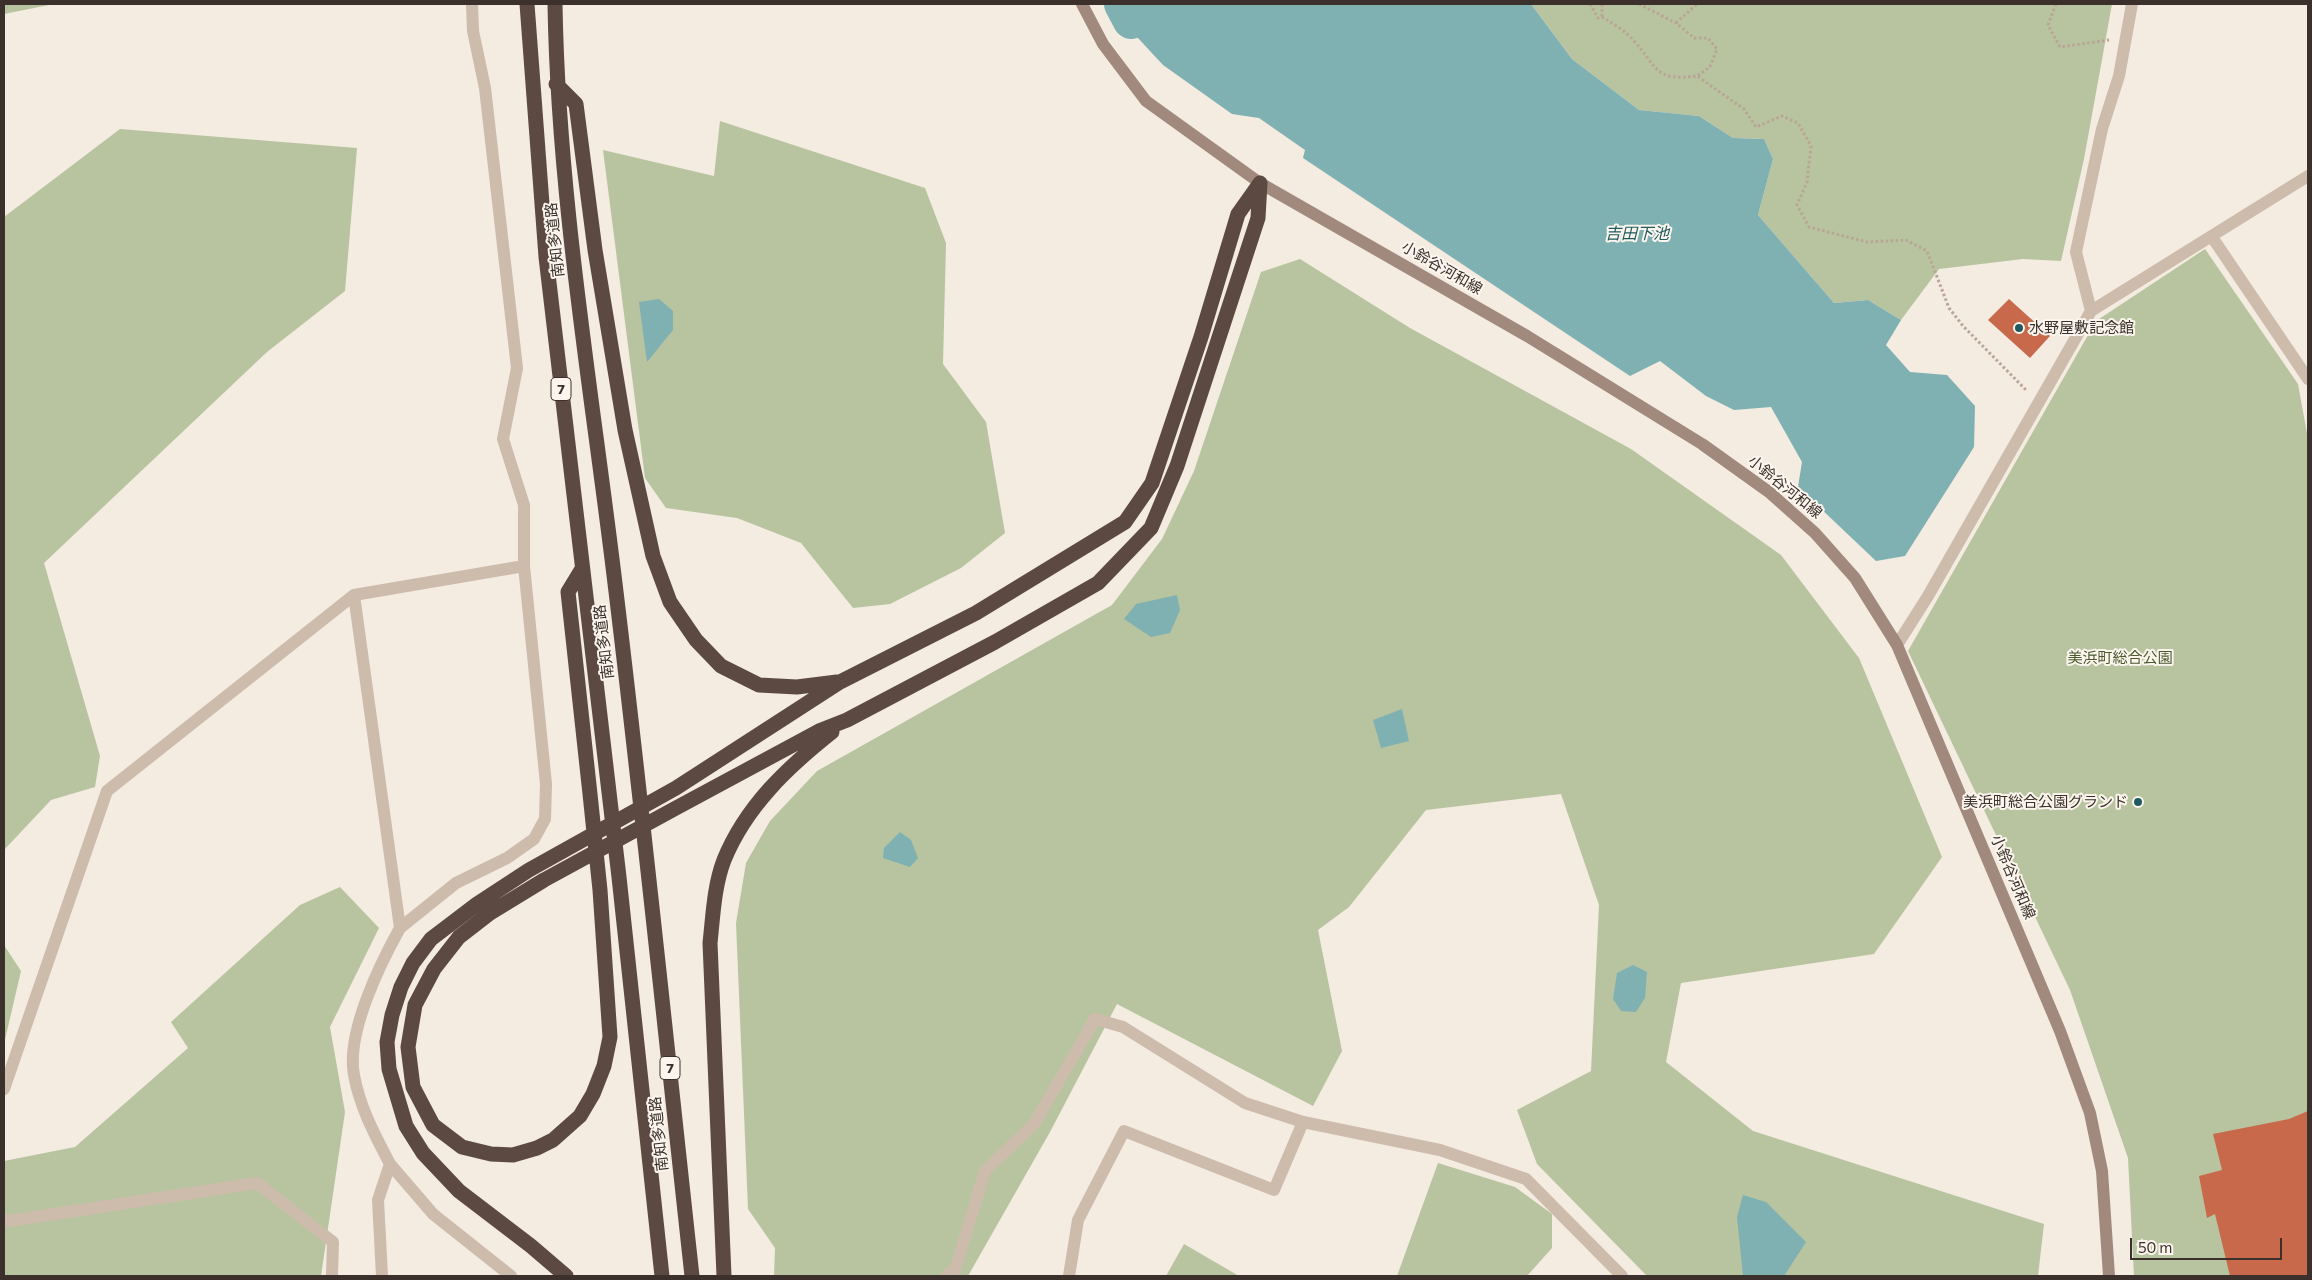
<!DOCTYPE html>
<html>
<head>
<meta charset="utf-8">
<style>
  body { margin:0 }
  #map { position:relative; width:2312px; height:1280px; overflow:hidden; background:#f4ebe1; font-family:Commissioner,sans-serif }
  canvas { display:block }
  .frame { position:absolute; inset:0; border:5px solid #3b302b; pointer-events:none }
  .scale { position:absolute; left:2130px; top:1238px; width:152px; height:22px; box-sizing:border-box; border:2px solid #3b302b; border-top:0; padding-left:6px; font-size:15px; line-height:18px; white-space:nowrap; color:#3b302b; -webkit-text-stroke:4px #fbf5ee; paint-order:stroke }
</style>
</head>
<body>
<div id="map">
<canvas width="2312" height="1280"></canvas>
<div class="frame"></div>
<div class="scale">50 m</div>
</div>
<script>
const ctx = document.querySelector('canvas').getContext('2d');
ctx.lineJoin = 'round';
function fillPath(path, color) { ctx.fillStyle = color; ctx.fill(path, 'evenodd'); }
function trace(path, color, width, dash) { ctx.strokeStyle = color; ctx.lineWidth = width; ctx.lineCap = dash ? 'butt' : 'round'; ctx.setLineDash(dash || []); ctx.stroke(path); }
function label(font, color, halo, rows, align = 'center') {
  ctx.font = font + ' Commissioner,"Noto Sans JP",sans-serif'; ctx.lineWidth = 4; ctx.setLineDash([]); ctx.textBaseline = 'middle'; ctx.strokeStyle = halo; ctx.fillStyle = color; for (const [text, x, y, turn = 0] of rows) {
    ctx.save(); ctx.translate(x, y); ctx.rotate((+turn || 0) * Math.PI / 180); ctx.textAlign = isNaN(turn) ? turn : align; if (halo) ctx.strokeText(text, 0, 0); ctx.fillText(text, 0, 0); ctx.restore();
  }
}
fillPath(new Path2D(`
  M4 4H54L4 14Z
  M1531 4H2112L2084 159 2061 261 2023 259 1939 269 1901 320 1868 300 1834 303 1758 215 1773 159 1764 139 1733 138 1699 116 1639 110 1572 59Z
  M720 121 925 188 946 243 943 364 986 422 1005 533 961 568 890 604 853 608 801 543 737 518 666 508 645 478 603 150 714 176Z
  M120 129 357 148 345 291 267 352 44 563 100 756 95 787 51 800 4 850V217Z
  M2205 249 2298 384 2308 439V1276H2134L2128 1158 2070 990 1908 651 2096 321Z
  M1300 259 1410 328 1631 449 1781 555 1859 658 1942 857 1874 954 1681 983 1666 1062 1753 1131 2044 1224 2038 1276H1647L1537 1164 1517 1110 1591 1071 1599 905 1561 794 1426 810 1349 907 1318 930 1342 1051 1313 1106 1117 1004 1050 1132 968 1276H774L775 1248 748 1209 736 923 746 863 770 821 817 771 1112 605 1162 539 1194 471 1261 272Z
  M340 887 379 928 330 1027 345 1112 321 1276H4V1161L75 1147 188 1048 171 1022 300 905Z
  M4 945 21 971 4 1044Z
  M1438 1163 1515 1187 1552 1214V1248L1527 1276H1397Z
  M1184 1244 1239 1276H1166Z`), '#b8c4a0');
fillPath(new Path2D(`
  M1132 4H1531L1572 59 1639 110 1699 116 1733 138 1764 139 1773 159 1758 215 1834 303 1868 300 1901 320 1886 345 1910 372 1947 375 1975 406 1974 447 1905 556 1876 561 1798 487 1802 462 1771 407 1734 410 1706 396 1660 361 1630 376 1303 158 1305 150 1259 118 1232 114 1163 65 1125 24 1136 18Z
  M659 299 673 311V330L647 362 639 302Z
  M1177 595 1180 610 1170 633 1151 637 1124 619 1136 604Z
  M1402 709 1409 741 1381 748 1373 720Z
  M900 832 911 840 918 858 910 867 883 858 884 848Z
  M1633 965 1647 972 1645 998 1636 1012 1621 1011 1613 999 1617 973Z
  M1743 1195 1766 1202 1806 1242 1784 1276H1743L1737 1217Z`), '#7fb0b2');
trace(new Path2D(`
  M1122 4 1131 21`), '#7fb0b2', 36);
fillPath(new Path2D(`
  M2009 299 2050 336 2030 358 1988 320Z
  M2308 1111V1276H2230L2215 1214 2207 1218 2199 1176 2222 1170 2213 1134 2289 1119Z`), '#c8694b');
trace(new Path2D(`
  M1590 4 1598 18 1602 17C1613 24 1626 31 1634 41 1658 67 1654 82 1697 76L1744 109 1756 127 1782 116 1798 123 1811 146 1807 182 1797 205 1809 227 1867 242 1906 240 1927 251 1949 308 1963 326 2027 391
  M1602 4V17
  M1639 4 1676 23 1694 38H1708L1717 49 1710 67 1697 76
  M2056 4 2048 25 2060 47 2109 40
  M1676 23 1697 4`), '#b9a596', 3, [2.5, 2.5]);
trace(new Path2D(`
  M2212 237 2308 379
  M2091 311 2076 252 2102 129 2119 76 2132 4
  M354 595 400 928C380 964 346 1033 354 1075 360 1108 375 1135 390 1164L378 1200 382 1276
  M1897 645 1928 596 2091 311 2308 176
  M400 928 456 883 507 858 534 839 545 819 546 784 524 566
  M4 1089 107 791 354 595 524 566V505L503 439 517 368 485 88 473 31 472 4
  M390 1164 433 1214 511 1276
  M4 1219 9 1221 257 1183 333 1242 332 1276
  M946 1276 955 1270 985 1171 1034 1124 1095 1019 1123 1027 1245 1103 1303 1122 1440 1150 1526 1179 1622 1276
  M1069 1276 1078 1220 1124 1131 1274 1190 1303 1122`), '#cdbbac', 12);
trace(new Path2D(`
  M1082 4 1103 44 1146 101 1260 183 1527 336 1702 444 1769 492 1815 533 1855 578 1897 645 2060 1031 2090 1113 2102 1171 2109 1276`), '#a18a7d', 12);
trace(new Path2D(`
  M527 4 546 257 619 877 662 1276
  M555 4C558 192 590 380 613 567 642 803 666 1040 692 1276
  M556 84 576 104 595 250 625 430 653 556 670 602 696 640 721 666 759 685 797 687 837 682
  M582 569 568 592 590 794 600 890 610 1037 604 1066 593 1094 580 1116 553 1140 537 1148 513 1155 491 1154 462 1147 433 1125 413 1087 408 1047 415 1005 434 969 459 937 490 913 544 880 676 808 819 731 847 720 995 642 1098 583 1151 528 1177 466 1258 218 1260 183
  M566 1276 531 1246 459 1191 423 1153 406 1126 389 1069 387 1042 392 1015 401 987 413 963 431 939 477 904 529 870 676 788 840 682 976 613 1125 522 1152 483 1201 337 1238 214 1260 183
  M724 1276 710 943C713 916 714 886 724 860 746 806 788 767 832 732`), '#5c4a42', 15);
for (const [x, y, r, color] of [
  [2019,328,5,"#1f5a5e"],
  [2138,802,5,"#1f5a5e"]
]) { const dot = new Path2D(); dot.arc(x, y, r, 0, 2 * Math.PI); ctx.fillStyle = color; ctx.fill(dot); trace(dot, '#fbf5ee', 2); }
for (const [x, y, w] of [
  [561,389,20],
  [670,1068,20]
]) { const box = new Path2D(); box.roundRect(x - w / 2, y - 11.5, w, 23, 4); ctx.fillStyle = '#fbf5ee'; ctx.fill(box); trace(box, '#3b302b', 1); }
label('bold 14px', '#3b302b', null, [
  ["7",561,389],
  ["7",670,1068]
]);
label('15px', '#3b302b', '#fbf5ee', [
  ["南知多道路",555,240,-96],
  ["小鈴谷河和線",1442,268,30],
  ["小鈴谷河和線",1785,487,39],
  ["南知多道路",604,642,-97],
  ["小鈴谷河和線",2013,877,67],
  ["南知多道路",659,1134,-96]
]);
label('15px', '#3b302b', '#fbf5ee', [
  ["水野屋敷記念館",2029,328],
  ["美浜町総合公園グランド",2128,802,"right"]
], 'left');
label('15px', '#4a5a2e', '#fbf5ee', [
  ["美浜町総合公園",2120,658]
]);
label('italic 16px', '#1f5a5e', '#fbf5ee', [
  ["吉田下池",1637,234]
]);
</script>
</body>
</html>
